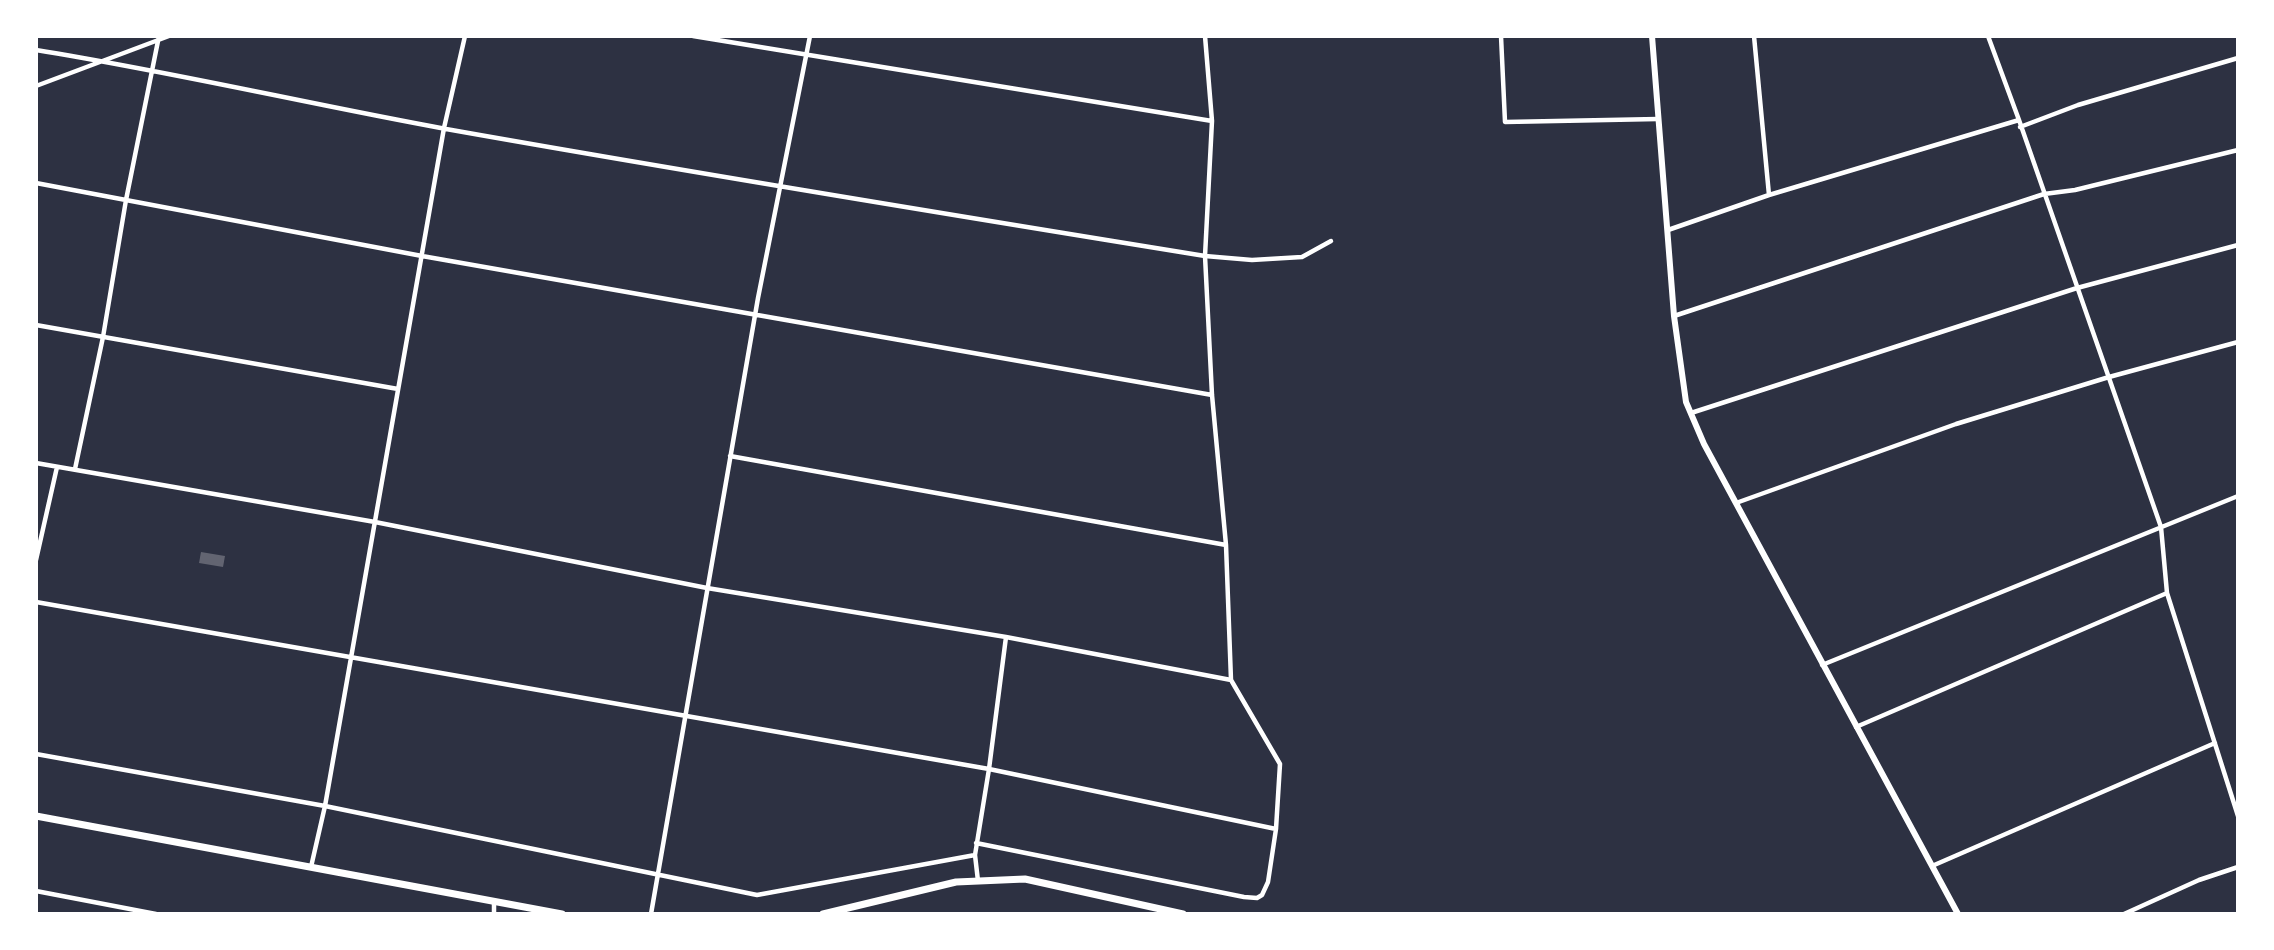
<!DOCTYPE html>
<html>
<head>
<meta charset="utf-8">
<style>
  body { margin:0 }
  #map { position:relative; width:2274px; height:950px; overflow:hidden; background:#2d3142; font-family:"DM Sans",sans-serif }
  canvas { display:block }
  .frame { position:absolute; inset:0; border:38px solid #fff; pointer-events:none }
</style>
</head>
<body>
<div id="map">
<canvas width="2274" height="950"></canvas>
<div class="frame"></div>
</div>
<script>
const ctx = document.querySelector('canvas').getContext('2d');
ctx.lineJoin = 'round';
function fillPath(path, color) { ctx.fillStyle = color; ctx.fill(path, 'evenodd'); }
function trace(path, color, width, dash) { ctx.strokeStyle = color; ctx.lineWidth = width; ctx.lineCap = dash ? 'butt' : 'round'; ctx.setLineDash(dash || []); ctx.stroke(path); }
fillPath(new Path2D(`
  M201 552 225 556 223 567 199 563Z`), '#626471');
trace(new Path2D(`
  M693 36 1212 121
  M1501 36 1505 122 1658 119
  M1754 36 1769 195
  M1988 36 2019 120 2161 527 2167 593 2238 816
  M36 50C173 72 309 104 446 129 699 174 952 215 1205 256L1252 260 1302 257 1331 241
  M36 86 169 36
  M2020 127 2078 105 2238 58
  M36 183 422 256 1212 395
  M1668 230 1769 195 2019 120
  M1674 316 2044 194 2075 190 2238 150
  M36 325 398 389
  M1691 413 2077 288 2238 245
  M730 456 1226 545
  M36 463 375 522 707 588 1006 637 1231 680
  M75 469 103 337 126 200 159 36
  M1736 503 1956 424 2109 377 2238 342
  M36 560 57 467
  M36 602 989 769 1276 829
  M1822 665 2238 496
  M1856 727 2167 593
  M36 754 325 806 757 895 975 855 989 769 1006 637
  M976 843 1244 897 1257 898 1262 895 1268 882 1276 829 1280 764 1231 680 1226 545 1212 395 1205 256 1212 121 1205 36
  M975 855 978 881
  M1932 866 2215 743
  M311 867 325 806 444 128 465 36
  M36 891 156 914
  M494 901V914
  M651 914 758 298 810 36
  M2124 914 2199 880 2238 867`), '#fff', 4.5);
trace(new Path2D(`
  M1652 36 1674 316 1686 402 1704 444 1958 914`), '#fff', 6);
trace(new Path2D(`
  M36 816 562 914
  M823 914 956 882 1025 879 1183 914`), '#fff', 7);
</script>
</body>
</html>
